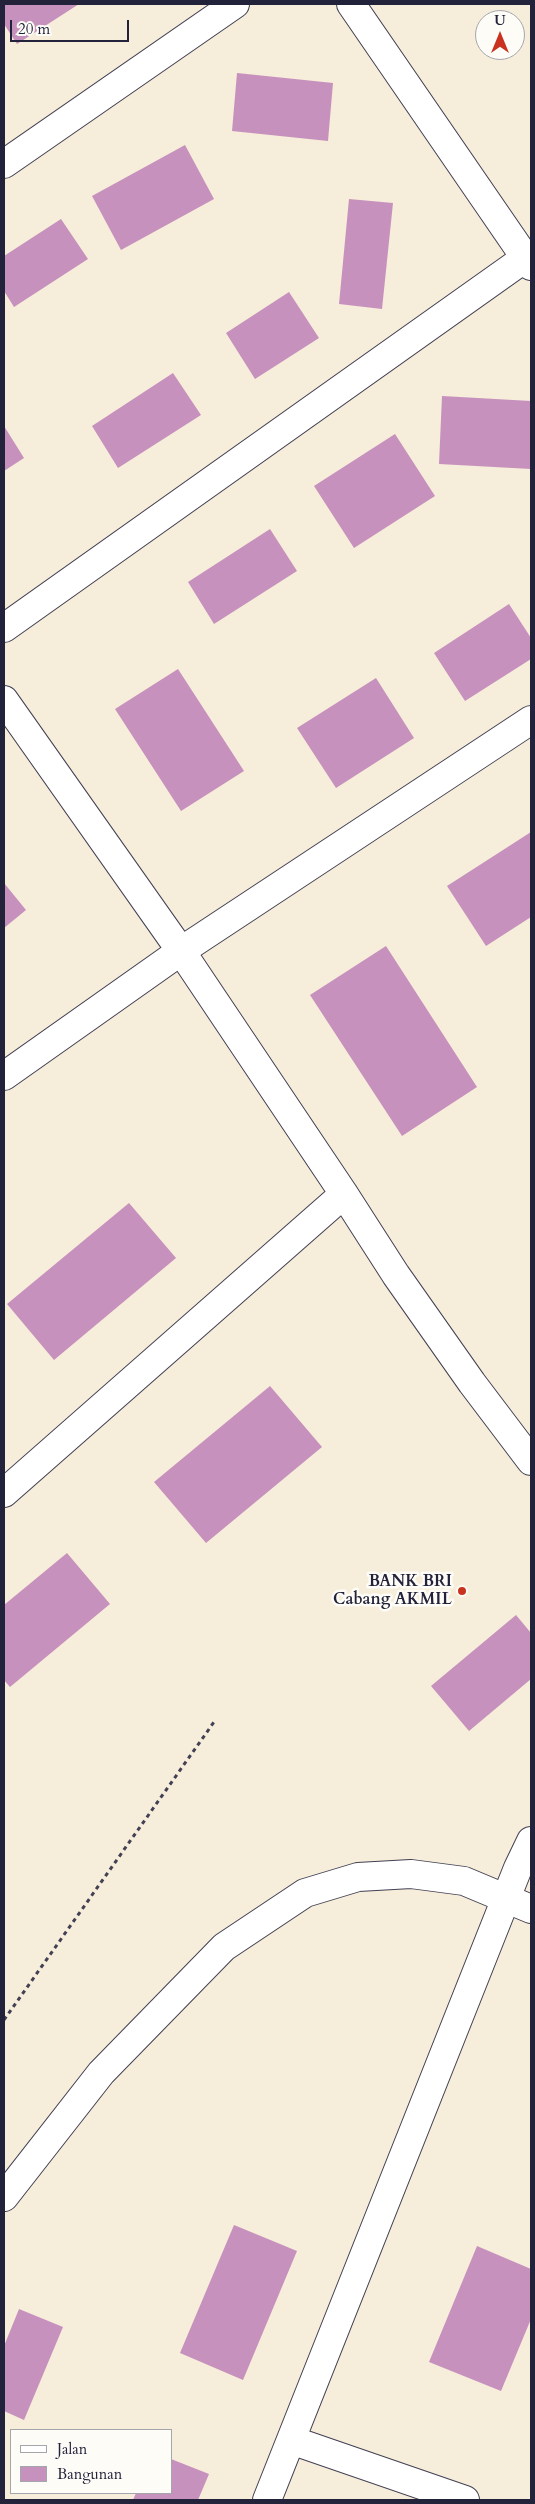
<!DOCTYPE html>
<html>
<head>
<meta charset="utf-8">
<style>
  body { margin:0 }
  #map { position:relative; width:535px; height:2504px; overflow:hidden; background:#f6edda; font-family:Cardo,serif }
  canvas { display:block }
  .frame { position:absolute; inset:0; border:5px solid #22223b; pointer-events:none }
  .legend { position:absolute; left:10px; top:2429px; width:162px; height:65px; box-sizing:border-box; background:#fdfcf7; border:1px solid #a5a5ac; margin:0; padding:6px 9px; list-style:none; font-size:15px; color:#22223b }
  .legend li { display:flex; align-items:center; gap:10px; height:25px }
  .legend b { width:25px; border:1px solid #a5a5ac }
  .north { position:absolute; left:475px; top:10px; width:50px; height:50px; box-sizing:border-box; background:#fdfcf7; border:1px solid #a5a5ac; border-radius:50%; rotate:0deg; font-size:14px; font-weight:700; line-height:20px; text-align:center; color:#22223b }
  .north::after { content:''; display:block; margin:auto; width:18px; height:22px; background:#c8321e; clip-path:polygon(50% 0,100% 100%,50% 72%,0 100%) }
  .scale { position:absolute; left:10px; top:20px; width:119px; height:22px; box-sizing:border-box; border:2px solid #22223b; border-top:0; padding-left:6px; font-size:15px; line-height:18px; white-space:nowrap; color:#22223b; -webkit-text-stroke:4px #fdfcf7; paint-order:stroke }
</style>
</head>
<body>
<div id="map">
<canvas width="535" height="2504"></canvas>
<div class="frame"></div>
<ul class="legend">
<li><b style="height:6px;background:#fff"></b>Jalan</li>
<li><b style="height:14px;background:#c791bd"></b>Bangunan</li>
</ul>
<div class="north">U</div>
<div class="scale">20 m</div>
</div>
<script>
const ctx = document.querySelector('canvas').getContext('2d');
ctx.lineJoin = 'round';
function fillPath(path, color) { ctx.fillStyle = color; ctx.fill(path, 'evenodd'); }
function trace(path, color, width, dash) { ctx.strokeStyle = color; ctx.lineWidth = width; ctx.lineCap = dash ? 'butt' : 'round'; ctx.setLineDash(dash || []); ctx.stroke(path); }
function label(font, color, halo, rows, align = 'center') {
  ctx.font = font + ' Cardo,serif'; ctx.lineWidth = 5; ctx.setLineDash([]); ctx.textBaseline = 'middle'; ctx.strokeStyle = halo; ctx.fillStyle = color; for (const [text, x, y, turn = 0] of rows) {
    ctx.save(); ctx.translate(x, y); ctx.rotate((+turn || 0) * Math.PI / 180); ctx.textAlign = isNaN(turn) ? turn : align; if (halo) ctx.strokeText(text, 0, 0); ctx.fillText(text, 0, 0); ctx.restore();
  }
}
fillPath(new Path2D(`
  M4 4H79L17 44 4 24Z
  M237 73 333 83 328 141 232 131Z
  M185 145 214 199 121 250 92 196Z
  M349 199 393 203 382 309 339 304Z
  M61 219 88 259 14 307 4 291V256Z
  M289 292 319 338 255 379 226 333Z
  M173 373 201 415 118 468 92 426Z
  M442 396 531 401V469L439 464Z
  M4 426 24 458 4 471Z
  M395 434 435 496 354 548 314 486Z
  M270 529 297 571 214 624 188 582Z
  M509 604 531 638V659L465 701 434 653Z
  M178 669 244 771 181 811 115 709Z
  M376 678 414 738 336 788 297 728Z
  M531 832V917L486 946 447 886Z
  M4 883 26 910 4 928Z
  M386 946 477 1087 402 1136 310 995Z
  M129 1203 176 1258 54 1360 7 1304Z
  M270 1386 322 1447 206 1543 154 1482Z
  M67 1553 110 1604 10 1687 4 1680V1605Z
  M516 1615 531 1633V1679L469 1731 431 1686Z
  M234 2225 297 2251 243 2380 180 2353Z
  M477 2246 531 2269V2319L501 2391 429 2362Z
  M19 2309 63 2327 24 2420 4 2411V2346Z
  M171 2459 209 2474 198 2500H133L136 2493H171Z`), '#c791bd');
const street = new Path2D(`
  M351 4 531 266
  M4 164 235 4
  M4 628 531 254
  M4 700 181 951 344 1194 396 1275 472 1383 531 1461
  M4 1076 181 951 531 720
  M4 1493 344 1194
  M4 2197 101 2073 224 1947 305 1893 358 1877 411 1874 464 1881 531 1909
  M291 2440 465 2500
  M267 2500 518 1868 531 1841`);
trace(street, '#424053', 30);
trace(new Path2D(`
  M4 2020 214 1722`), '#424053', 3, [4, 4]);
trace(street, '#fff', 28);
for (const [x, y, r, color] of [
  [462,1591,5,"#c8321e"]
]) { const dot = new Path2D(); dot.arc(x, y, r, 0, 2 * Math.PI); ctx.fillStyle = color; ctx.fill(dot); trace(dot, '#fdfcf7', 2); }
label('bold 16px', '#22223b', '#fdfcf7', [
  ["BANK BRI",452,1582],
  ["Cabang AKMIL",452,1600]
], 'right');
</script>
</body>
</html>
